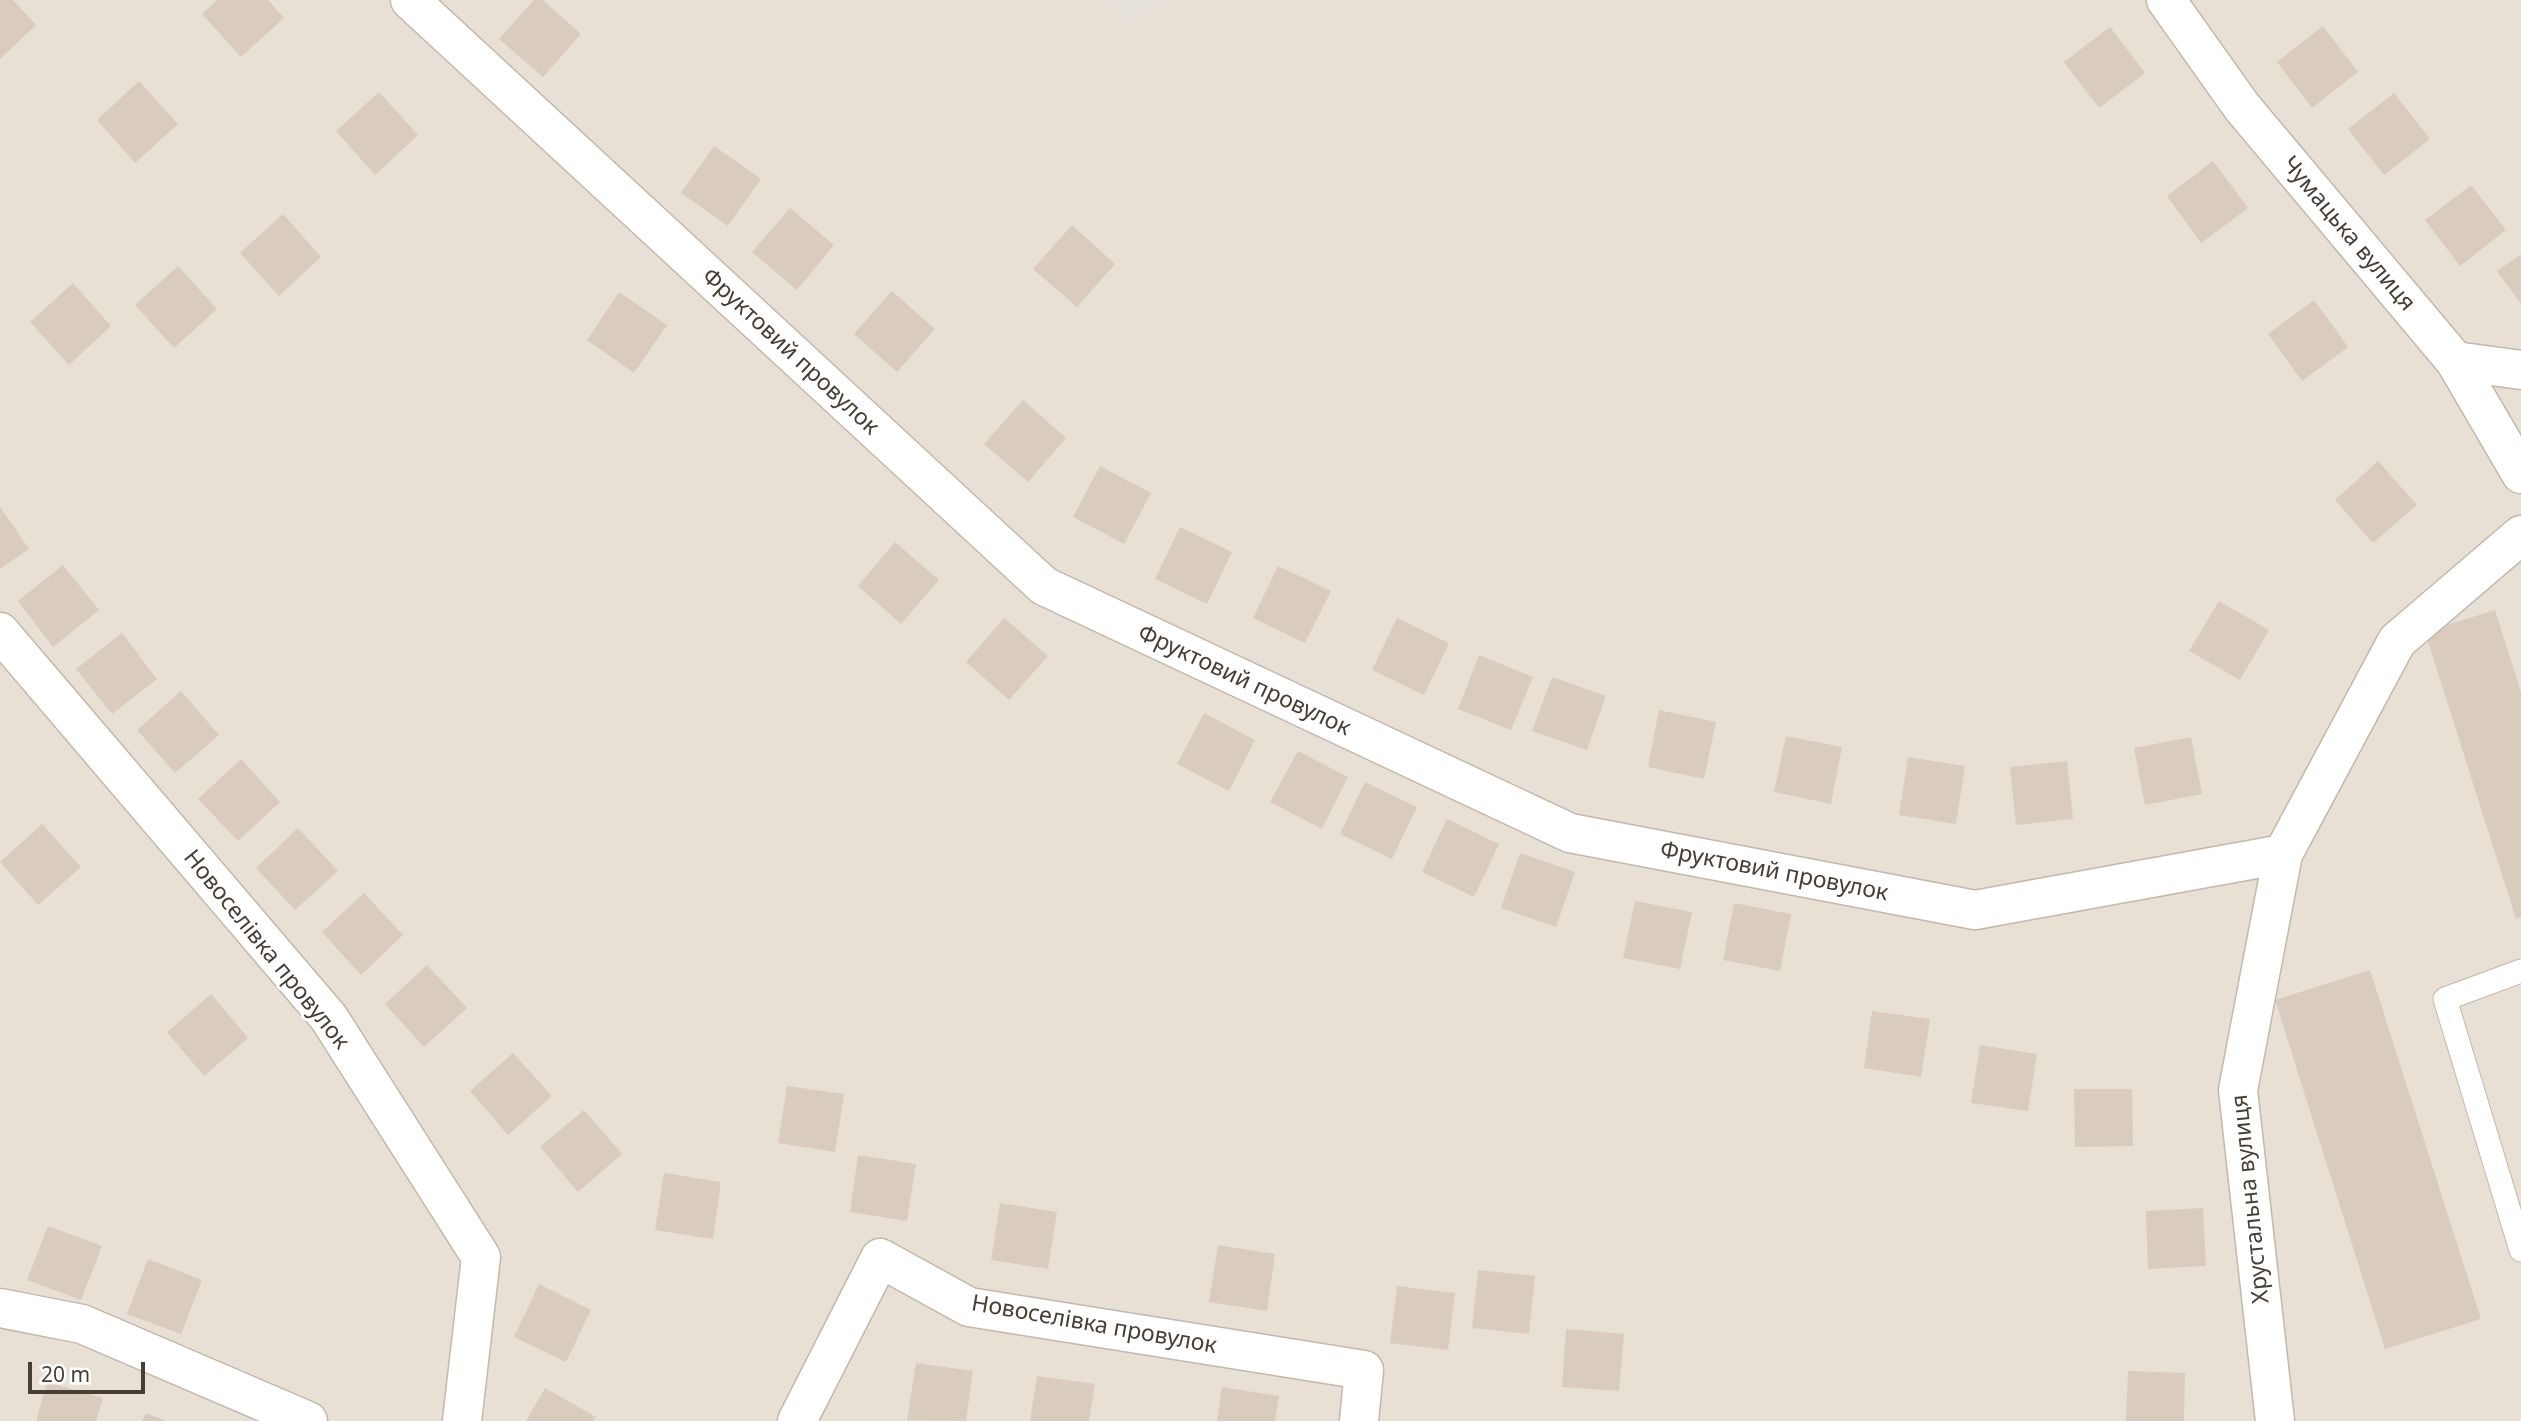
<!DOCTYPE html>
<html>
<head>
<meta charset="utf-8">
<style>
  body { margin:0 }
  #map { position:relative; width:2521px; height:1421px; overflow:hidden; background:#f4eee6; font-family:"Noto Sans",sans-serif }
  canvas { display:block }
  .scale { position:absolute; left:28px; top:1362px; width:117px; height:32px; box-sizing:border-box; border:4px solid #473e35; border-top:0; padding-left:9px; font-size:21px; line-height:24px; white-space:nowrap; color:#473e35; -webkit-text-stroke:5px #fff; paint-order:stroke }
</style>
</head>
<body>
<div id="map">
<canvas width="2521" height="1421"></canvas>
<div class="scale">20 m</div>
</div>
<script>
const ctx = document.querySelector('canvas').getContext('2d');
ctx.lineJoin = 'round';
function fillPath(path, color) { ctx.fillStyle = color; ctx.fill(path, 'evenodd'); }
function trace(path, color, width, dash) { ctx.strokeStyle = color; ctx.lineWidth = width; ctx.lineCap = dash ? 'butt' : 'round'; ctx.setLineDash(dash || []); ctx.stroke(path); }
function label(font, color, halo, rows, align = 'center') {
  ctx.font = font + ' "Noto Sans",sans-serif'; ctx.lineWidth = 6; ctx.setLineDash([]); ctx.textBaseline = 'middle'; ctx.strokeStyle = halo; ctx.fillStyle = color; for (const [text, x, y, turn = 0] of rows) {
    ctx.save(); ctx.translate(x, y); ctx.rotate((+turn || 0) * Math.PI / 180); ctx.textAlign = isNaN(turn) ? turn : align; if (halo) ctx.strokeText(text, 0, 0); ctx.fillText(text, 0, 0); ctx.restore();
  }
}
fillPath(new Path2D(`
  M0 0H2521V1421H0Z`), '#e8e0d4');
fillPath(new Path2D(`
  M1107 0H1170L1123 23Z`), '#e6e0db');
fillPath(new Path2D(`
  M0 0H13L36 25 0 59Z
  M217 0H268L284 18 241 57 202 14Z
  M534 0H543L581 34 543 77 499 39Z
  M2323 26 2358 72 2312 108 2277 62Z
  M2110 27 2145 73 2099 108 2064 62Z
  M139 81 178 124 135 163 97 120Z
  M379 92 418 135 375 175 336 131Z
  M2394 93 2430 139 2384 175 2348 129Z
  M714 146 761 179 728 226 681 193Z
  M2213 161 2248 208 2201 243 2167 196Z
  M2471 185 2506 230 2460 266 2425 220Z
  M790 208 834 245 797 290 752 252Z
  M283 214 321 257 279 296 240 253Z
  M1072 225 1115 264 1077 307 1033 269Z
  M2521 254V304L2497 271Z
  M178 266 217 309 174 348 135 305Z
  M73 283 111 326 69 365 30 322Z
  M892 291 935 329 897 372 854 334Z
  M619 292 667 325 634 373 587 340Z
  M2314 300 2348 347 2302 381 2268 334Z
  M1023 400 1066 438 1028 482 984 444Z
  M2378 461 2417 505 2373 543 2335 500Z
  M1100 466 1151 493 1124 544 1073 517Z
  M0 507 29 549 0 569Z
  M1180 527 1232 552 1207 604 1155 579Z
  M895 542 939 580 901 624 858 586Z
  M63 565 99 610 53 647 18 601Z
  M1278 566 1331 591 1305 643 1253 618Z
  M2219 601 2269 630 2240 680 2189 651Z
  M2495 610 2521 692V917L2516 919 2425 632Z
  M1004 618 1048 656 1009 700 966 662Z
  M1397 618 1449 643 1424 695 1372 670Z
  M122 633 157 679 112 714 76 669Z
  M1479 655 1533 677 1511 730 1458 709Z
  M1552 677 1606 696 1587 750 1532 731Z
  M181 691 219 735 175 773 137 730Z
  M1659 710 1716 722 1704 779 1648 767Z
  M1204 713 1255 740 1229 791 1177 764Z
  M1786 736 1842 747 1831 804 1774 792Z
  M2191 737 2202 794 2145 805 2134 748Z
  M1298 751 1348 777 1322 829 1270 802Z
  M1908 757 1965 766 1956 824 1899 815Z
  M241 759 280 802 238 841 198 799Z
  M2067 761 2073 819 2016 825 2010 767Z
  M1365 782 1417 807 1392 859 1340 834Z
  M1447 819 1499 844 1474 897 1422 872Z
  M42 824 81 867 38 905 0 862Z
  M298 828 338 871 295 910 256 868Z
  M1520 853 1575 872 1556 927 1501 908Z
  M364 893 403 935 361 975 322 932Z
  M1635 901 1692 912 1680 969 1623 958Z
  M1734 903 1791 914 1780 971 1723 960Z
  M427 965 467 1008 424 1047 385 1004Z
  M2370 970 2481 1319 2385 1349 2275 1000Z
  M211 994 248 1038 204 1076 167 1032Z
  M1872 1011 1930 1019 1921 1077 1864 1068Z
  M1980 1045 2037 1054 2028 1111 1971 1103Z
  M513 1053 552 1096 508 1135 470 1091Z
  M787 1086 844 1094 835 1152 778 1143Z
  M2074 1089H2132L2133 1146 2075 1147Z
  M584 1110 622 1154 578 1192 540 1147Z
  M858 1155 916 1164 907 1221 850 1212Z
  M664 1173 721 1182 713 1239 655 1230Z
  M1000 1203 1057 1212 1048 1269 991 1260Z
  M2203 1208 2206 1266 2148 1269 2146 1211Z
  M48 1226 102 1246 81 1300 27 1280Z
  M1218 1245 1275 1254 1267 1311 1209 1302Z
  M148 1259 202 1280 181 1334 127 1314Z
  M1478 1270 1535 1276 1529 1334 1472 1328Z
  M539 1284 591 1310 566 1362 514 1337Z
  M1397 1286 1455 1293 1448 1350 1390 1343Z
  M1566 1329 1624 1334 1619 1391 1562 1387Z
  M916 1363 973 1371 966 1421 907 1420Z
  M2128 1371 2185 1373 2184 1421H2126Z
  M1037 1376 1095 1384 1089 1421H1030Z
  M47 1382 103 1398 96 1421H36Z
  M1222 1387 1279 1396 1275 1421H1217Z
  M545 1388 596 1417 593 1421H526Z
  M146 1413 167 1421H142Z`), '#d9ccbe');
const service = new Path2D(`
  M2521 971 2445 999 2521 1250`);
const minor = new Path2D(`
  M410 0 1044 586 1570 833 1975 910 2283 854
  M2455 361 2521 370
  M0 632 329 1018 481 1257 462 1421
  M0 1308 82 1324 308 1421
  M797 1421 880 1258 969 1307 1364 1370 1359 1421
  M2275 1421 2238 1090 2283 854 2397 641 2521 535`);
const tertiary = new Path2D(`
  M2166 0 2242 107 2455 361 2521 474`);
trace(service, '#c2b8ab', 25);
trace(minor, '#c2b8ab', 41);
trace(tertiary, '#c2b8ab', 41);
trace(service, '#fff', 23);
trace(minor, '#fff', 38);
trace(tertiary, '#fff', 38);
label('23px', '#473e35', '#fff', [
  ["Чумацька вулиця",2348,234,50],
  ["Фруктовий провулок",790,352,43],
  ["Фруктовий провулок",1244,681,25],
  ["Фруктовий провулок",1774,872,11],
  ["Новоселівка провулок",266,950,51],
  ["Хрустальна вулиця",2251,1199,-96],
  ["Новоселівка провулок",1094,1325,10]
]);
</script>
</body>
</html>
